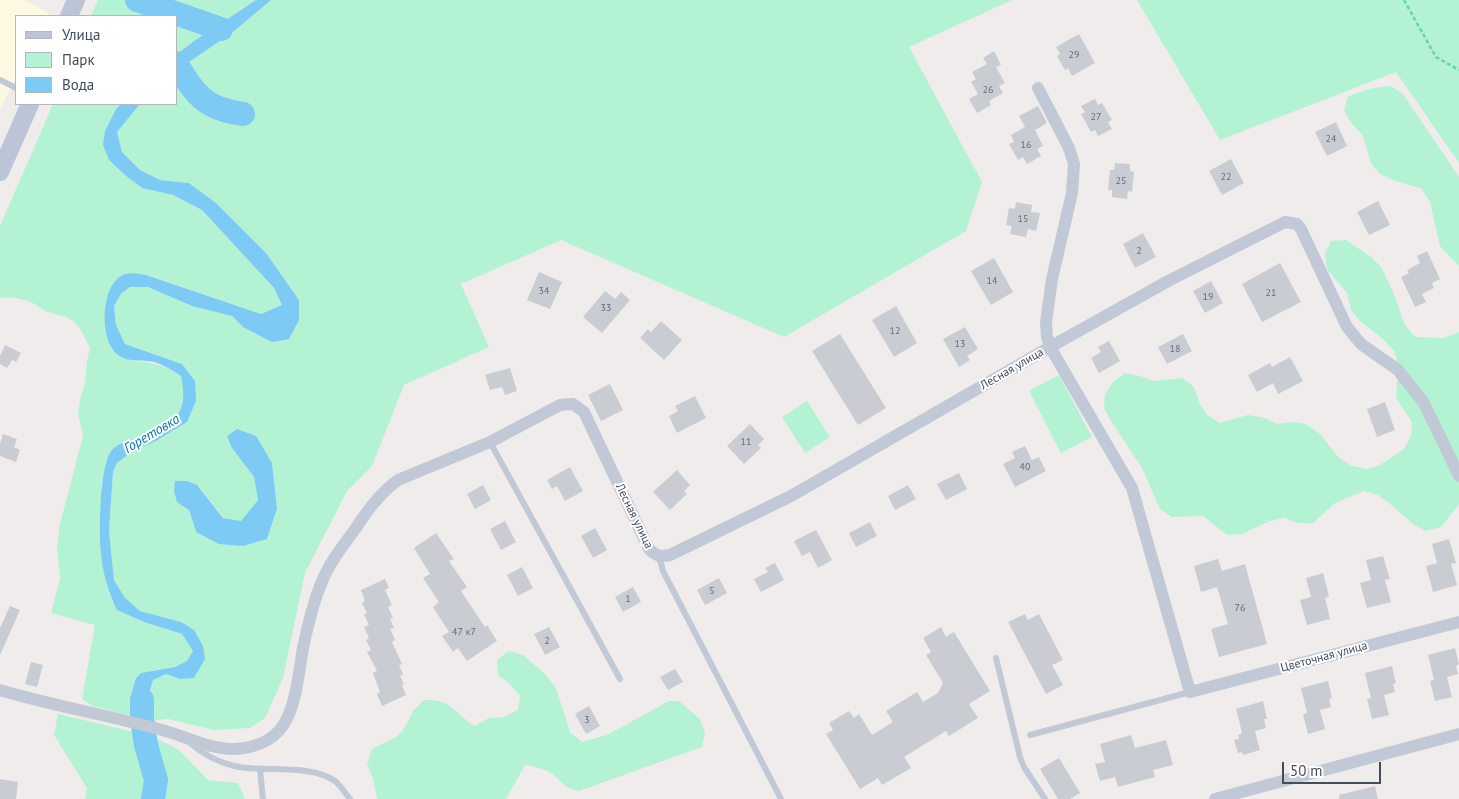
<!DOCTYPE html>
<html>
<head>
<meta charset="utf-8">
<style>
  body { margin:0 }
  #map { position:relative; width:1459px; height:799px; overflow:hidden; background:#efeceb; font-family:"PT Sans",sans-serif }
  canvas { display:block }
  .legend { position:absolute; left:15px; top:15px; width:162px; height:90px; box-sizing:border-box; background:#fff; border:1px solid #b4b7bd; margin:0; padding:6px 9px; list-style:none; font-size:15px; color:#434c5b }
  .legend li { display:flex; align-items:center; gap:10px; height:25px }
  .legend b { width:25px; border:1px solid #b4b7bd }
  .scale { position:absolute; left:1282px; top:762px; width:99px; height:22px; box-sizing:border-box; border:2px solid #434c5b; border-top:0; padding-left:6px; font-size:15px; line-height:18px; white-space:nowrap; color:#434c5b; -webkit-text-stroke:4px #fff; paint-order:stroke }
</style>
</head>
<body>
<div id="map">
<canvas width="1459" height="799"></canvas>
<ul class="legend">
<li><b style="height:6px;background:#bcc5d7"></b>Улица</li>
<li><b style="height:14px;background:#b4f2d4"></b>Парк</li>
<li><b style="height:14px;background:#7dcbf4"></b>Вода</li>
</ul>
<div class="scale">50 m</div>
</div>
<script>
const ctx = document.querySelector('canvas').getContext('2d');
ctx.lineJoin = 'round';
function fillPath(path, color) { ctx.fillStyle = color; ctx.fill(path, 'evenodd'); }
function trace(path, color, width, dash) { ctx.strokeStyle = color; ctx.lineWidth = width; ctx.lineCap = dash ? 'butt' : 'round'; ctx.setLineDash(dash || []); ctx.stroke(path); }
function label(font, color, halo, rows, align = 'center') {
  ctx.font = font + ' "PT Sans",sans-serif'; ctx.lineWidth = 4; ctx.setLineDash([]); ctx.textBaseline = 'middle'; ctx.strokeStyle = halo; ctx.fillStyle = color; for (const [text, x, y, turn = 0] of rows) {
    ctx.save(); ctx.translate(x, y); ctx.rotate((+turn || 0) * Math.PI / 180); ctx.textAlign = isNaN(turn) ? turn : align; if (halo) ctx.strokeText(text, 0, 0); ctx.fillText(text, 0, 0); ctx.restore();
  }
}
fillPath(new Path2D(`
  M0 0H25L50 14 49 16H16V78L0 109Z`), '#fdf9e1');
fillPath(new Path2D(`
  M98 0H256L194 41 176 55V16H91Z
  M271 0H1012L909 47 982 182 966 231 784 337 561 240 461 284 489 347 404 385 372 466 347 491 305 573 283 678 265 718 250 728 214 730 168 719 150 721 148 698 153 680 166 674 180 679 205 659 181 622 140 611 125 598 114 580 109 531 113 472 117 463 133 451 156 441 187 422 182 364 125 344 116 325 114 306 121 294 131 287H148L192 306 232 316 243 327 299 300 266 253 216 203 189 183 160 180 140 170 122 152 117 132 140 104H176V71L233 32ZM232 448 272 463 277 509 267 539 196 532 189 510 197 485 224 518 241 522 258 500 254 477Z
  M1137 0H1459V163L1396 72 1220 140Z
  M1391 86 1403 94 1459 177V266L1440 246 1430 202 1422 189 1393 180 1380 174 1371 163 1362 134 1351 123 1344 110 1348 97C1362 90 1375 87 1391 86Z
  M53 104H121L116 109 105 131 109 160 126 176 142 188 173 195 202 210 274 288 282 305 261 314 146 275 105 305 129 360C149 362 164 364 181 376 182 385 186 398 183 407 175 429 148 436 128 441L101 484 117 610 144 622 182 634 193 651 188 661 175 667 141 673 132 692 136 717 93 706 82 699 95 625 51 613 60 578 57 547 60 524 83 436 78 414 80 399 85 384 87 361 90 348C85 338 80 325 70 319 64 315 55 315 48 312 41 310 37 305 31 302 23 299 8 296 0 298V226Z
  M1346 240 1371 257 1382 268 1395 297 1405 325 1415 337 1443 338 1459 332V504L1441 527 1425 531 1413 524 1390 504 1378 495 1364 491 1335 503 1313 523H1298L1284 518 1270 521 1242 534 1227 535 1203 516 1172 517 1160 509 1142 468 1111 421 1104 408 1105 394 1113 382 1125 373 1140 376 1154 381 1182 378 1194 387 1199 402 1207 415 1220 423 1248 415 1265 418 1277 424 1292 422 1306 424 1320 434 1339 458 1352 466 1367 469 1380 465 1404 449 1411 436 1412 422 1396 398 1398 366 1395 352 1384 340 1360 321 1351 310 1347 293 1327 269 1325 254 1331 241Z
  M1059 375 1092 437 1061 453 1029 391Z
  M807 401 830 437 805 453 782 417Z
  M509 651 523 655 546 675 556 688 570 732 582 742 607 735 669 701H679L700 719 705 733 702 747 579 791C562 786 567 787 555 776 547 769 535 767 525 765L506 799H377L373 778 367 764 372 749 398 736 407 724 413 711 424 700C454 699 453 713 475 726L489 718 504 717 518 710 520 696 510 684 498 675 497 660Z
  M58 714 151 736 178 749 208 780 238 783 245 799H85L87 788 54 735Z`), '#b4f2d4');
fillPath(new Path2D(`
  M256 0H271L233 32 176 71V55L194 41Z
  M121 104H140L117 132 122 152 140 170 160 180 189 183 216 203 266 253 299 300V320L289 339 272 342 243 327 232 316 192 306 148 287H130L121 294 114 306 116 325 125 344 182 364 195 381 196 401 187 422 156 441 133 451 117 463 113 472 109 531 114 580 125 598 140 611 181 622 194 630 203 646 205 659 194 678 180 679 166 674 153 680 148 697 150 721 136 717 132 692 136 678 141 673 175 667 187 661 193 651 182 634 144 622 117 610C109 593 102 572 101 552 99 533 99 459 114 448 125 439 140 439 153 434 158 433 162 429 166 426 186 411 185 399 181 376 172 370 164 365 154 362 141 359 127 363 117 354 100 340 101 294 117 279 125 271 136 273 146 275L261 314 282 305 274 288 202 210 173 195 142 188 126 176 109 160 103 145 105 131 116 109Z
  M237 429 256 436 272 463 277 509 267 539 243 546 219 544 196 532 189 510 177 502 174 491 175 481H187L197 485 223 518 241 521 258 500 254 477 232 448 227 436Z`), '#7dcbf4');
trace(new Path2D(`
  M137 0 221 29
  M176 63C195 94 204 109 243 114
  M142 700V719L146 745 156 780 153 799`), '#7dcbf4', 24);
fillPath(new Path2D(`
  M1079 34 1095 63 1072 76 1068 68 1065 70 1057 56 1060 54 1056 47Z
  M994 51 1001 65 996 67 1005 83 999 86 1003 93 989 101 991 105 977 113 969 99 978 94 971 82 976 79 972 72 987 64 983 58Z
  M1095 99 1098 105 1102 103 1112 120 1108 122 1112 129 1098 136 1095 130 1091 132 1081 114 1085 112 1081 106Z
  M1038 106 1047 123 1035 130 1043 146 1037 149 1041 156 1027 164 1023 157 1018 160 1009 144 1014 142 1011 135 1025 127 1019 116Z
  M1336 122 1347 146 1327 156 1315 132Z
  M1231 159 1244 183 1222 195 1209 171Z
  M1115 163 1130 164V171L1134 172 1132 192 1128 191 1127 199 1112 197V190H1108L1110 170H1114Z
  M1378 201 1390 225 1369 235 1357 212Z
  M1016 202 1032 205 1031 212 1040 213 1036 231 1028 229 1026 237 1010 234 1012 226 1006 225 1009 208 1015 209Z
  M1143 233 1156 257 1135 268 1123 244Z
  M1427 251 1440 279 1432 283 1434 288 1422 294 1426 302 1415 307 1401 277 1409 273 1407 270 1420 263 1417 256Z
  M994 258 1013 292 991 305 971 271Z
  M1280 263 1301 302 1262 322 1242 284Z
  M539 272 562 282 550 309 527 300Z
  M1211 281 1223 303 1205 313 1193 291Z
  M605 291 615 299 621 292 630 300 602 333 583 317Z
  M896 306 917 343 894 357 872 320Z
  M661 321 682 340 664 360 640 338 648 329 651 332Z
  M965 327 978 349 967 356 970 360 959 367 943 339Z
  M840 334 886 408 858 425 812 351Z
  M1183 334 1192 351 1167 364 1158 347Z
  M1109 341 1120 361 1099 373 1091 358 1101 352 1098 347Z
  M5 345 21 353 16 362 12 360 7 368 0 364V356Z
  M1290 357 1303 381 1278 394 1273 383 1257 392 1248 375 1270 363 1272 367Z
  M510 368 517 391 505 395 502 387 490 390 485 375Z
  M610 384 623 410 601 421 588 395Z
  M695 396 706 418 677 433 669 416 678 411 675 406Z
  M1385 402 1395 430 1377 437 1367 409Z
  M750 424 764 439 758 445 761 448 744 464 727 446Z
  M3 434 17 439 14 447 20 450 16 462 0 456V444Z
  M1025 446 1032 460 1039 457 1046 471 1015 487 1003 464 1015 458 1012 452Z
  M570 467 583 491 565 501 557 486 552 489 547 480Z
  M677 470 690 485 684 491 687 494 670 510 653 492Z
  M959 473 967 489 946 500 937 484Z
  M483 485 491 500 475 509 467 494Z
  M908 485 916 499 895 510 888 496Z
  M505 521 516 542 501 550 490 529Z
  M870 522 877 536 856 547 849 533Z
  M595 528 607 550 593 558 581 536Z
  M816 530 832 560 818 568 810 552 802 556 794 541Z
  M436 533 454 559 449 561 467 587 461 591 485 627 487 625 497 641 467 661 458 648 453 652 442 636 449 632 433 607 439 602 423 578 430 574 414 548Z
  M1449 539 1456 563 1451 564 1457 585 1433 592 1426 566 1437 563 1432 544Z
  M1383 556 1390 579 1385 580 1391 602 1367 608 1360 583 1371 580 1366 560Z
  M1218 559 1222 571 1245 564 1267 644 1219 657 1211 629 1228 624 1217 587 1201 592 1194 566Z
  M775 563 784 580 761 592 754 579 768 572 765 568Z
  M522 567 533 588 518 596 507 575Z
  M1323 573 1329 596 1325 598 1330 619 1307 625 1300 600 1311 597 1306 578Z
  M719 578 727 593 705 605 697 590Z
  M385 579 389 588 385 590 392 605 388 607 393 618 390 619 394 628 390 629 395 640 392 642 402 664 399 665 403 674 400 676 404 684 402 685 406 695 382 706 377 694 380 692 373 673 377 671 367 652 371 650 366 640 369 638 364 627 369 625 364 614 367 613 362 603 365 601 361 590Z
  M633 587 641 602 623 612 615 597Z
  M10 606 20 610 0 655V628Z
  M1025 614 1028 620 1039 614 1063 660 1052 665 1063 685 1046 694 1008 622Z
  M549 627 560 647 545 655 534 634Z
  M941 627 946 637 954 632 990 691 969 704 978 718 949 736 946 731 904 757 911 768 882 785 878 778 860 789 826 734 833 730 829 723 849 711 854 718 859 714 872 735 893 722 886 711 917 692 923 702 938 693 943 683 926 655 931 652 923 638Z
  M1455 648 1459 664 1456 666 1458 674 1447 677 1452 697 1435 701 1430 681 1434 680 1428 655Z
  M31 662 43 665 37 687 25 684Z
  M1392 666 1396 683 1393 684 1395 692 1384 695 1389 715 1372 719 1367 699 1371 698 1365 673Z
  M675 669 683 682 668 690 660 677Z
  M1328 681 1332 698 1329 699 1331 707 1320 710 1325 729 1308 734 1303 714 1307 713 1301 688Z
  M1263 701 1267 719H1264L1266 728 1255 731 1260 750 1243 755 1242 752 1238 753 1234 740 1239 739 1238 735 1242 733 1236 709Z
  M589 706 600 726 586 734 575 714Z
  M1131 735 1135 748 1166 740 1173 765 1153 770 1155 777 1118 787 1115 777 1100 781 1095 764 1105 762 1100 744Z
  M1059 758 1080 793 1070 799H1058L1040 769Z
  M0 779 18 782 16 799H0Z
  M1375 786 1378 799H1339V795Z`), '#caccd4');
trace(new Path2D(`
  M1404 0 1436 57 1459 70`), '#69d3ad', 2.5, [4, 2.5]);
trace(new Path2D(`
  M0 80 16 88
  M490 442 620 679
  M659 556 663 571 781 799
  M996 658 1020 757 1024 767 1045 799
  M1030 735 1190 692
  M190 743C203 754 217 762 234 766 264 773 309 763 335 781 341 786 345 793 350 799
  M260 769 263 799`), '#c0c9d5', 6);
trace(new Path2D(`
  M1038 88 1069 148 1074 164 1072 193 1052 279 1046 322 1047 337 1050 347 1132 488 1190 692 1459 622
  M0 690C53 706 108 715 162 730 185 736 211 750 235 749 252 748 271 742 282 727 296 708 299 671 303 648 309 620 316 590 330 565 338 552 347 540 356 528 368 509 380 493 398 480L490 442 560 405 573 404 584 412 649 549C656 556 660 557 670 555L791 496 1050 347 1170 280 1285 222 1297 224 1301 229 1347 327 1361 344 1398 370 1424 403 1459 476
  M1215 799 1459 734`), '#c0c9d5', 12);
trace(new Path2D(`
  M69 16 76 0
  M0 172 30 104`), '#bcc5d7', 18);
label('10px', '#656c79', null, [
  ["29",1074,55],
  ["26",988,90],
  ["27",1096,117],
  ["24",1331,139],
  ["16",1026,145],
  ["22",1226,177],
  ["25",1121,181],
  ["15",1023,219],
  ["2",1139,251],
  ["14",992,281],
  ["34",544,291],
  ["21",1271,293],
  ["19",1208,297],
  ["33",606,308],
  ["12",895,331],
  ["13",960,344],
  ["18",1175,349],
  ["11",746,442],
  ["40",1025,467],
  ["5",712,591],
  ["1",628,599],
  ["76",1240,608],
  ["47 к7",464,632],
  ["2",547,641],
  ["3",587,720]
]);
label('12px', '#434c5b', '#fff', [
  ["Лесная улица",1012,369,-30],
  ["Лесная улица",634,516,64],
  ["Цветочная улица",1324,657,-15]
]);
label('italic 14px', '#0074b0', '#fff', [
  ["Горетовка",152,434,-31]
]);
</script>
</body>
</html>
